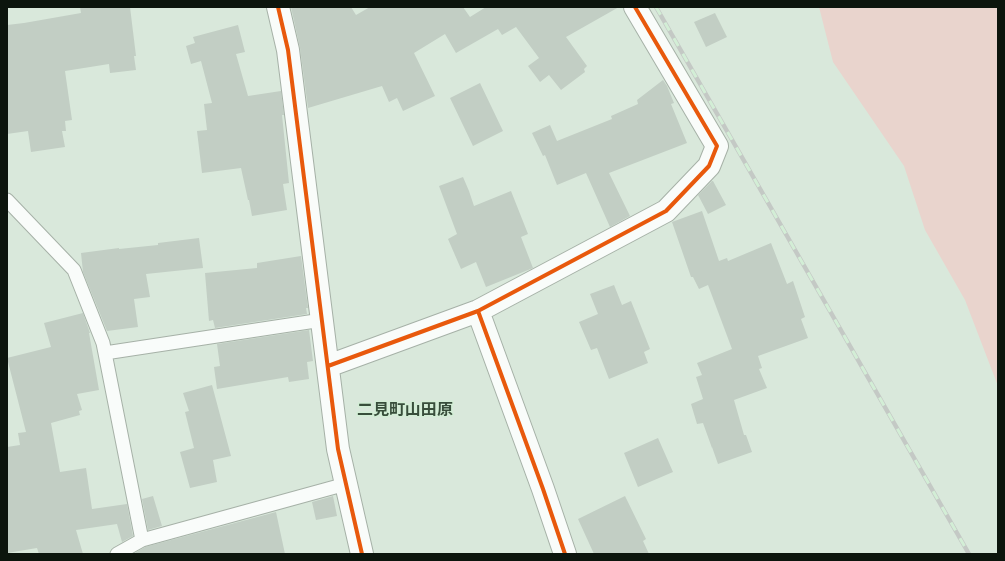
<!DOCTYPE html>
<html>
<head>
<meta charset="utf-8">
<style>
  body { margin:0 }
  #map { position:relative; width:1005px; height:561px; overflow:hidden; background:#d9e8db; font-family:Roboto,sans-serif }
  canvas { display:block }
  .frame { position:absolute; inset:0; border:8px solid #0c150d; pointer-events:none }
</style>
</head>
<body>
<div id="map">
<canvas width="1005" height="561"></canvas>
<div class="frame"></div>
</div>
<script>
const ctx = document.querySelector('canvas').getContext('2d');
ctx.lineJoin = 'round';
function fillPath(path, color) { ctx.fillStyle = color; ctx.fill(path, 'evenodd'); }
function trace(path, color, width, dash) { ctx.strokeStyle = color; ctx.lineWidth = width; ctx.lineCap = dash ? 'butt' : 'round'; ctx.setLineDash(dash || []); ctx.stroke(path); }
function label(font, color, halo, rows, align = 'center') {
  ctx.font = font + ' Roboto,"Noto Sans JP",sans-serif'; ctx.lineWidth = 3; ctx.setLineDash([]); ctx.textBaseline = 'middle'; ctx.strokeStyle = halo; ctx.fillStyle = color; for (const [text, x, y, turn = 0] of rows) {
    ctx.save(); ctx.translate(x, y); ctx.rotate((+turn || 0) * Math.PI / 180); ctx.textAlign = isNaN(turn) ? turn : align; if (halo) ctx.strokeText(text, 0, 0); ctx.fillText(text, 0, 0); ctx.restore();
  }
}
fillPath(new Path2D(`
  M819 7H998V386L965 300 925 230 904 166 833 62Z`), '#e9d4cd');
fillPath(new Path2D(`
  M80 7H130L136 56H134L136 70 110 73 109 64 65 71 72 120 65 121 66 131H62L65 147 31 152 28 131 7 134V25L24 23 81 13Z
  M291 7H351L356 15 370 7H463L470 17 486 7H619L566 37 587 66 584 69 585 72 561 90 549 75 540 82 528 66 539 58 516 27 502 35 498 29 456 53 445 34 414 53 435 96 403 111 397 98 389 102 382 86 308 108 300 48Z
  M715 13 727 37 706 47 694 22Z
  M238 25 245 52 236 54 248 96 281 91 284 115H282L289 183 283 184 287 210 252 216 249 200H248L241 168 202 173 197 131 207 130 204 104 212 103 201 61 191 64 186 46 195 43 193 37Z
  M663 80 667 86 674 103 671 104 687 143 609 173 630 216 610 227 586 173 557 185 545 155 543 156 532 133 550 125 557 141 612 119 611 116 638 104 637 100Z
  M480 83 503 131 473 146 450 98Z
  M463 177 469 191 474 206 511 191 528 234 521 237 533 268 486 287 476 262 461 269 448 239 457 234 439 186Z
  M712 181H713L726 205 708 214 698 195Z
  M702 211 719 261 727 258 728 261 771 243 787 284 793 281 805 317 801 319 808 338 758 356 762 368 759 369 767 388 734 400 744 435H746L752 452 718 464 712 447V448L703 423 697 424 691 404 703 399 696 377 702 375 697 363 732 349 708 285 699 289 693 277H691L672 222Z
  M199 238 203 268 146 274 150 297 134 299 138 327 107 331 83 272 81 253 119 248V249L158 245V243Z
  M301 256 308 308H306L307 314 215 328 213 320 209 321 205 273 257 268V263Z
  M614 285 622 305 631 301 650 349 644 352 648 363 609 379 597 348 591 350 579 322 598 314 590 294Z
  M83 313 90 333H89L99 390 77 394 82 410 79 411 80 415 51 423 60 472 86 468 92 509 127 504 133 536 122 542 117 524 76 530 83 554H39L37 548 7 553V447L20 445 18 433 26 432 7 358 51 347 44 323Z
  M309 330 313 361 307 362 309 379 289 382 288 377 217 389 214 367 220 366 217 344Z
  M212 385 231 456 213 460 217 482 190 488 180 452 194 448 185 412 189 411 183 393Z
  M658 438 673 472 638 487 624 453Z
  M153 496 162 526 148 530 142 499Z
  M333 496 337 516 316 520 312 502Z
  M625 496 646 539 643 541 649 554H594L578 519Z
  M276 512 285 554H133L145 547Z`), '#c2cec4');
const service = new Path2D(`
  M7 200 74 270 103 343 142 540
  M105 353 322 320
  M117 554 142 540 346 484`);
const minor = new Path2D(`
  M278 7 288 50 338 449 362 554
  M478 311 543 489 565 554
  M328 366 478 311 666 211 709 166 717 146 635 7`);
trace(service, '#a6b1a7', 15);
trace(minor, '#a6b1a7', 24);
trace(service, '#f9fcfa', 13);
trace(minor, '#f9fcfa', 22);
const rail = new Path2D(`
  M656 7 969 554`);
trace(rail, '#c4c9c5', 4.5);
trace(rail, '#d3eed6', 3, [9]);
trace(new Path2D(`
  M278 7 288 50 338 449 362 554
  M478 311 543 489 565 554
  M328 366 478 311 666 211 709 166 717 146 635 7`), '#e8590c', 4);
label('bold 16px', '#384e3b', '#d3eed6', [
  ["二見町山田原",405,411]
]);
</script>
</body>
</html>
